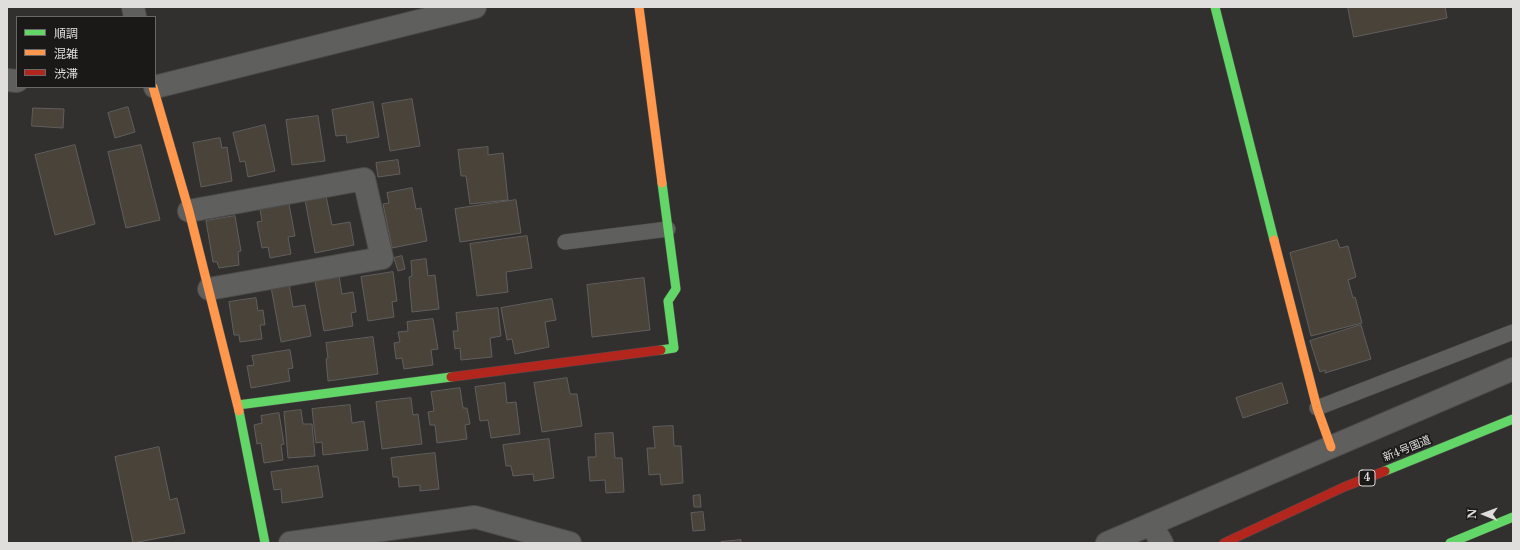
<!DOCTYPE html>
<html>
<head>
<meta charset="utf-8">
<style>
  body { margin:0 }
  #map { position:relative; width:1520px; height:550px; overflow:hidden; background:#31302f; font-family:"Libre Baskerville","Noto Sans JP",serif }
  canvas { display:block }
  .frame { position:absolute; inset:0; border:8px solid #dfdedc; pointer-events:none }
  .legend { position:absolute; left:16px; top:16px; width:140px; height:72px; box-sizing:border-box; background:#1a1918; border:1px solid #696866; margin:0; padding:5px 7px; list-style:none; font-size:12px; color:#dfdedc }
  .legend li { display:flex; align-items:center; gap:8px; height:20px }
  .legend b { width:20px; border:1px solid #696866 }
  .north { position:absolute; left:1464px; top:494px; width:40px; height:40px; -webkit-text-stroke:3px #1a1918; paint-order:stroke; rotate:271deg; font-size:11px; font-weight:700; line-height:16px; text-align:center; color:#dfdedc }
  .north::after { content:''; display:block; margin:auto; width:14px; height:18px; background:#dfdedc; clip-path:polygon(50% 0,100% 100%,50% 72%,0 100%) }
</style>
</head>
<body>
<div id="map">
<canvas width="1520" height="550"></canvas>
<div class="frame"></div>
<ul class="legend">
<li><b style="height:5px;background:#63d668"></b>順調</li>
<li><b style="height:5px;background:#ff974d"></b>混雑</li>
<li><b style="height:5px;background:#b3261e"></b>渋滞</li>
</ul>
<div class="north">N</div>
</div>
<script>
const ctx = document.querySelector('canvas').getContext('2d');
ctx.lineJoin = 'round';
function fillPath(path, color) { ctx.fillStyle = color; ctx.fill(path, 'evenodd'); }
function trace(path, color, width, dash) { ctx.strokeStyle = color; ctx.lineWidth = width; ctx.lineCap = dash ? 'butt' : 'round'; ctx.setLineDash(dash || []); ctx.stroke(path); }
function label(font, color, halo, rows, align = 'center') {
  ctx.font = font + ' "Libre Baskerville","Noto Sans JP",serif'; ctx.lineWidth = 3.5; ctx.setLineDash([]); ctx.textBaseline = 'middle'; ctx.strokeStyle = halo; ctx.fillStyle = color; for (const [text, x, y, turn = 0] of rows) {
    ctx.save(); ctx.translate(x, y); ctx.rotate((+turn || 0) * Math.PI / 180); ctx.textAlign = isNaN(turn) ? turn : align; if (halo) ctx.strokeText(text, 0, 0); ctx.fillText(text, 0, 0); ctx.restore();
  }
}
const building = new Path2D(`
  M1348 7H1445L1447 18 1354 37Z
  M412 99 420 146 390 151 382 104Z
  M373 102 379 137 347 143 346 135 336 136 332 110Z
  M128 107 135 132 115 138 108 113Z
  M33 108 64 109 63 128 32 126Z
  M318 116 325 161 292 165 286 120Z
  M265 125 275 171 248 177 245 161 240 162 233 133Z
  M220 138 222 148 227 147 232 181 201 187 193 143Z
  M75 145 95 224 55 235 35 155Z
  M141 145 160 220 126 228 108 152Z
  M488 147V155L503 153 508 200 470 204 466 176H461L458 150Z
  M398 160 400 174 378 177 376 163Z
  M412 188 416 209 421 208 427 241 392 248 383 204 389 203 387 193Z
  M326 196 332 225 350 222 354 245 315 253 305 200Z
  M516 200 521 233 460 242 455 209Z
  M289 204 295 236 288 237 291 254 270 258 268 247 262 248 257 222 262 221 260 210Z
  M235 216 241 251 238 252 239 265 219 268 217 262H213L206 221Z
  M527 236 532 268 506 272 508 292 477 296 470 244Z
  M1337 240 1340 248 1348 246 1356 277 1348 280 1353 298 1355 297 1362 323 1311 336 1290 253Z
  M402 256 405 269 398 271 394 258Z
  M426 259 428 276 435 275 439 309 412 312 409 277 412 276 411 261Z
  M393 272 397 301 392 302 394 317 368 321 361 277Z
  M339 276 342 294 353 292 356 312 351 313 353 326 324 331 315 281Z
  M644 278 650 330 592 337 587 285Z
  M289 284 293 307 305 305 311 336 281 342 271 287Z
  M256 298 258 311 263 310 265 325H260L262 339 240 342 239 335H234L229 302Z
  M552 299 556 320 545 322 549 347 515 354 512 339 507 340 501 308Z
  M498 308 501 336 490 338 492 357 461 360 460 348 455 349 453 331H458L456 313Z
  M433 319 438 349 431 350 433 365 404 369 402 358 396 359 394 343 400 342 398 332 408 331 407 322Z
  M1361 325 1371 359 1325 373V370L1320 372 1310 341Z
  M373 337 378 374 328 381 326 359 328 358 326 343Z
  M290 350 293 368 288 369 290 381 251 388 247 366 254 365 252 356Z
  M567 378 570 394H577L582 426 542 432 534 383Z
  M505 383 507 403 516 402 520 434 491 438 488 420 480 421 475 387Z
  M1282 383 1288 403 1243 418 1236 398Z
  M460 388 463 408H467L470 424 465 425 467 439 437 443 435 425H430L428 412 434 411 431 392Z
  M411 398 413 415 418 414 422 444 382 449 376 402Z
  M350 405 352 423 364 421 368 450 323 455 322 442 316 443 312 409Z
  M301 410 303 424H312L315 456 288 458 284 412Z
  M279 413 284 444 281 445 283 460 264 463 261 443 257 444 254 425 262 423 261 416Z
  M673 426 674 446H681L683 483 661 485 660 474 649 475 647 448H655L653 427Z
  M613 433 615 458H622L624 492 606 493 605 480 590 481 588 457H596L595 434Z
  M549 439 554 478 534 481 533 474 513 476 511 466H506L503 445Z
  M159 447 170 500 177 498 185 533 133 543 115 457Z
  M435 453 439 489 420 491V485L399 487 398 477H393L391 458Z
  M318 466 323 497 282 503 281 489 274 490 271 472Z
  M700 495 701 507H694L693 496Z
  M703 512 705 530 693 531 691 513Z
  M741 540V543H721V542Z`);
fillPath(building, '#4a433a');
trace(building, '#605f5e', 1);
const lane = new Path2D(`
  M565 242 668 229
  M1317 408 1513 332`);
const street = new Path2D(`
  M133 7 135 17
  M7 80 17 81
  M155 87 475 7
  M189 211 364 179 382 258 209 289
  M1151 524 1162 543
  M290 543 475 517 570 543
  M1107 543 1513 369`);
const fast = new Path2D(`
  M1215 7 1274 240
  M661 350 674 348 668 301 676 289 662 183
  M238 405 451 377
  M239 411 265 543
  M1385 471 1513 419
  M1450 543 1513 517`);
const slow = new Path2D(`
  M639 7 662 183
  M153 87 189 211 239 411
  M1274 240 1317 408 1331 447`);
const jam = new Path2D(`
  M451 377 661 350
  M1224 543 1344 487 1385 471`);
trace(lane, '#4d4c4b', 16);
trace(street, '#4d4c4b', 24);
trace(fast, '#4d4c4b', 10);
trace(slow, '#4d4c4b', 10);
trace(jam, '#4d4c4b', 10);
trace(lane, '#5f5f5e', 15);
trace(street, '#5f5f5e', 22);
trace(fast, '#63d668', 9);
trace(slow, '#ff974d', 9);
trace(jam, '#b3261e', 9);
for (const [x, y, w] of [
  [1367,478,16]
]) { const box = new Path2D(); box.roundRect(x - w / 2, y - 8, w, 16, 3); ctx.fillStyle = '#1a1918'; ctx.fill(box); trace(box, '#dfdedc', 1); }
label('bold 10px', '#dfdedc', null, [
  ["4",1367,478]
]);
label('11px', '#dfdedc', '#1a1918', [
  ["新4号国道",1407,449,-22]
]);
</script>
</body>
</html>
